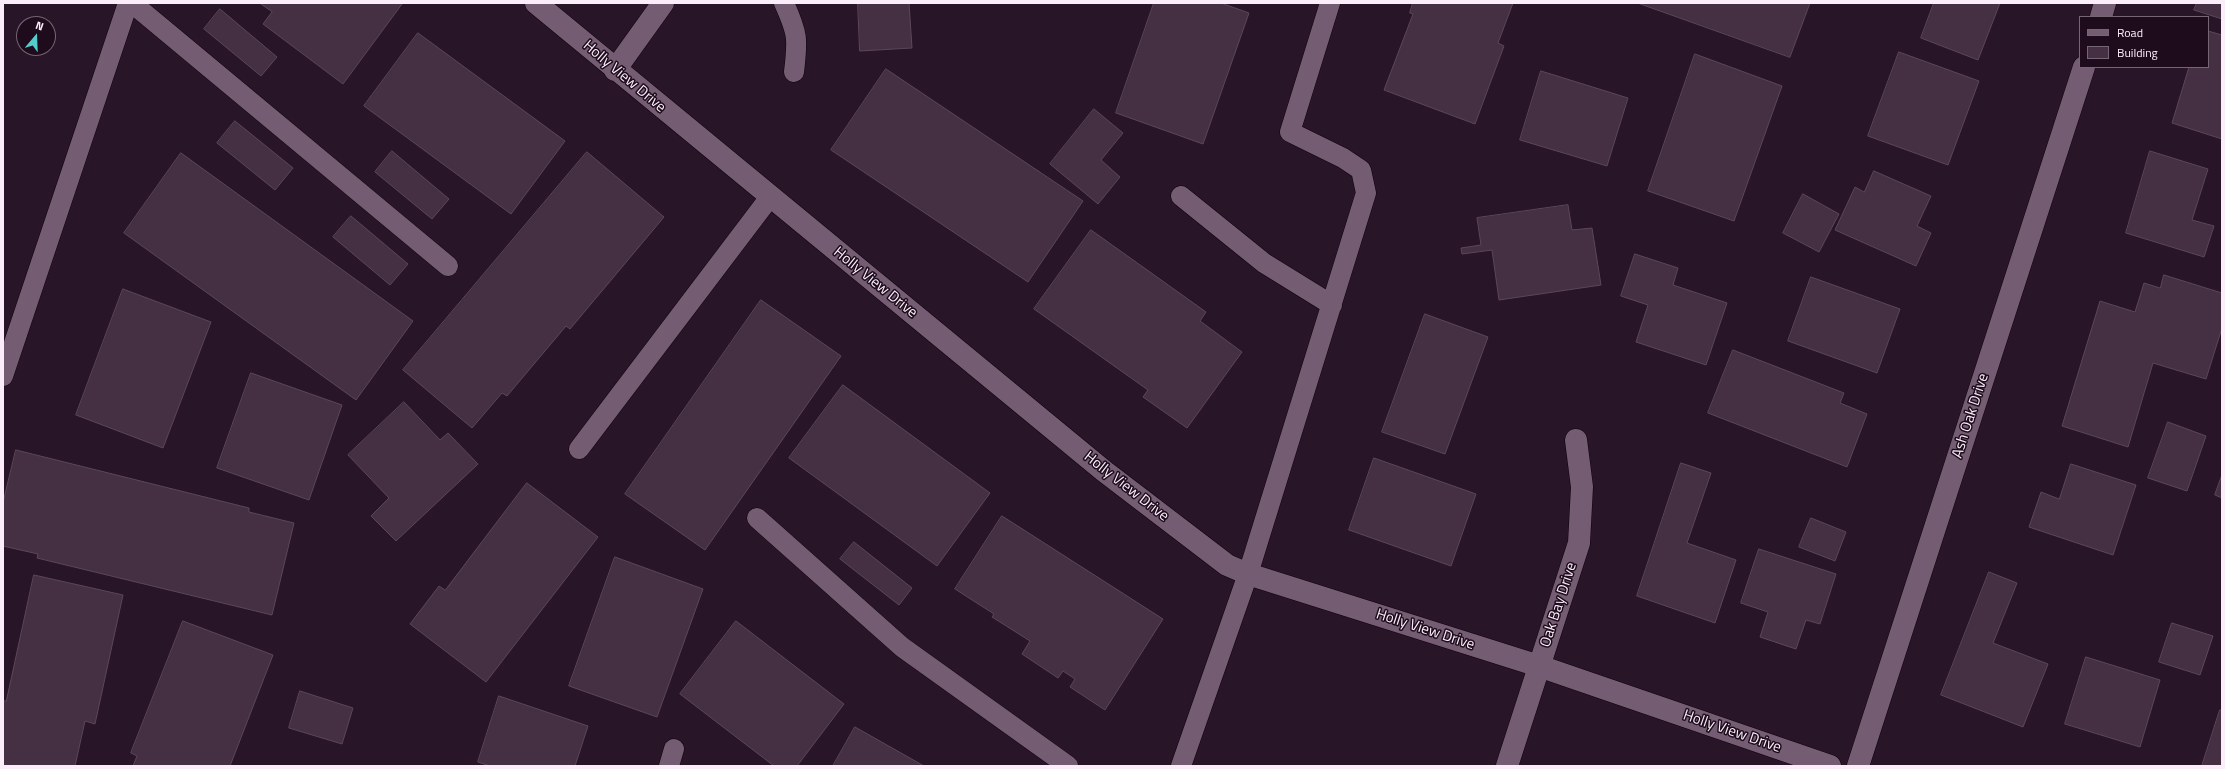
<!DOCTYPE html>
<html>
<head>
<meta charset="utf-8">
<style>
  body { margin:0 }
  #map { position:relative; width:2225px; height:769px; overflow:hidden; background:#281527; font-family:"Titillium Web",sans-serif }
  canvas { display:block }
  .frame { position:absolute; inset:0; border:4px solid #fbeefa; pointer-events:none }
  .legend { position:absolute; left:2079px; top:16px; width:130px; height:52px; box-sizing:border-box; background:#1e0c1d; border:1px solid #766675; margin:0; padding:5px 7px; list-style:none; font-size:12px; color:#fbeefa }
  .legend li { display:flex; align-items:center; gap:8px; height:20px }
  .legend b { width:20px; border:1px solid #766675 }
  .north { position:absolute; left:16px; top:16px; width:40px; height:40px; box-sizing:border-box; background:#1e0c1d; border:1px solid #766675; border-radius:50%; rotate:19deg; font-size:11px; font-weight:700; line-height:16px; text-align:center; color:#fbeefa }
  .north::after { content:''; display:block; margin:auto; width:14px; height:18px; background:#52cdcc; clip-path:polygon(50% 0,100% 100%,50% 72%,0 100%) }
</style>
</head>
<body>
<div id="map">
<canvas width="2225" height="769"></canvas>
<div class="frame"></div>
<ul class="legend">
<li><b style="height:5px;background:#745d72"></b>Road</li>
<li><b style="height:11px;background:#453043"></b>Building</li>
</ul>
<div class="north">N</div>
</div>
<script>
const ctx = document.querySelector('canvas').getContext('2d');
ctx.lineJoin = 'round';
function fillPath(path, color) { ctx.fillStyle = color; ctx.fill(path, 'evenodd'); }
function trace(path, color, width, dash) { ctx.strokeStyle = color; ctx.lineWidth = width; ctx.lineCap = dash ? 'butt' : 'round'; ctx.setLineDash(dash || []); ctx.stroke(path); }
function label(font, color, halo, rows, align = 'center') {
  ctx.font = font + ' "Titillium Web",sans-serif'; ctx.lineWidth = 3; ctx.setLineDash([]); ctx.textBaseline = 'middle'; ctx.strokeStyle = halo; ctx.fillStyle = color; for (const [text, x, y, turn = 0] of rows) {
    ctx.save(); ctx.translate(x, y); ctx.rotate((+turn || 0) * Math.PI / 180); ctx.textAlign = isNaN(turn) ? turn : align; if (halo) ctx.strokeText(text, 0, 0); ctx.fillText(text, 0, 0); ctx.restore();
  }
}
const building = new Path2D(`
  M260 3H400L402 4 343 84 263 24 272 12Z
  M858 3H909L912 48 860 51Z
  M1154 3H1221L1249 13 1203 144 1116 113Z
  M1413 3H1513L1498 43 1504 46 1475 124 1384 90 1413 14 1410 13Z
  M1638 3H1810L1790 57Z
  M1934 3H2000L1978 60 1921 38Z
  M2197 3H2222V19L2194 10Z
  M220 9 277 57 261 76 204 29Z
  M2208 31 2222 35V139L2172 123 2189 67H2208Z
  M418 33 565 141 511 214 364 106Z
  M1899 52 1979 81 1948 165 1868 136Z
  M1695 54 1782 86 1734 221 1648 191Z
  M886 69 1083 201 1028 282 831 150Z
  M1541 71 1628 98 1607 166 1520 140Z
  M1094 109 1123 133 1101 160 1120 177 1098 204 1050 164Z
  M235 121 293 168 275 190 217 143Z
  M392 151 449 199 432 219 375 172Z
  M2150 151 2208 169 2192 220 2214 226 2204 257 2126 233Z
  M587 152 664 217 570 329 566 326 507 396 502 393 472 428 403 370Z
  M181 153 413 321 356 400 124 233Z
  M1874 171 1931 196 1917 226 1931 233 1916 266 1835 230 1855 187 1864 192Z
  M1803 194 1839 214 1819 252 1783 233Z
  M1568 205 1572 230 1592 228 1601 285 1499 300 1492 250 1462 254 1461 248 1481 245 1477 218Z
  M351 216 408 264 390 285 333 237Z
  M1091 230 1206 312 1200 321 1242 352 1187 428 1143 397 1148 390 1034 309Z
  M1635 254 1678 268 1673 285 1727 303 1706 365 1636 342 1648 305 1621 296Z
  M2164 275 2222 293V328L2206 379 2153 363 2128 447 2062 426 2100 301 2135 312 2144 283 2160 288Z
  M1811 277 1900 309 1877 373 1788 341Z
  M123 289 211 322 163 448 76 415Z
  M761 300 841 356 705 550 625 494Z
  M1425 314 1488 337 1445 454 1382 432Z
  M1733 350 1844 393 1840 403 1867 414 1847 467 1708 413Z
  M251 373 342 405 309 500 217 468Z
  M843 385 990 493 937 566 789 458Z
  M404 402 440 440 448 433 478 464 396 541 371 516 389 498 348 455Z
  M2168 422 2206 436 2187 491 2148 478Z
  M16 450 249 508V512L294 523 272 615 37 558 38 554 3 546V503Z
  M1374 458 1476 494 1451 566 1349 530Z
  M1681 463 1711 473 1687 543 1736 560 1715 623 1637 596Z
  M2071 464 2136 485 2113 555 2029 527 2041 492 2059 499Z
  M2222 475V498L2215 495Z
  M527 483 598 537 486 682 410 624 439 586 445 590Z
  M1002 516 1163 619 1105 710 1070 687 1075 679 1063 671 1058 678 1022 654 1030 641 992 617 994 614 955 589Z
  M1811 518 1846 532 1835 561 1799 547Z
  M854 542 912 588 899 605 840 559Z
  M1759 549 1836 574 1820 624 1806 620 1796 649 1760 637 1768 612 1741 603Z
  M615 557 703 589 657 717 569 686Z
  M1989 572 2017 583 1993 643 2048 664 2023 727 1941 695Z
  M34 575 123 595 95 724 85 721 75 766H3V701H6Z
  M183 621 273 655 230 766H133L137 756 131 753Z
  M736 621 844 704 797 766H774L680 694Z
  M2172 623 2213 636 2200 675 2159 662Z
  M2086 657 2160 680 2140 747 2065 724Z
  M300 691 353 708 342 744 289 728Z
  M499 696 588 726 575 766H490L478 762Z
  M2220 710 2222 711V766H2202Z
  M855 727 924 766H833Z`);
fillPath(building, '#453043');
trace(building, '#5c465a', 1);
const lane = new Path2D(`
  M132 3 448 266
  M784 3C798 34 798 39 794 72
  M1181 196 1264 263 1332 305
  M3 376 128 3
  M579 449 770 197
  M757 518 902 647 1068 766
  M669 766 674 749
  M1181 766 1248 574 1366 193 1361 170 1343 158 1290 132 1330 3`);
const street = new Path2D(`
  M536 3 1104 471 1227 565 1248 574 1539 666 1830 766
  M2101 17 2105 3
  M615 70 663 3
  M1507 766 1579 543 1582 487 1576 440
  M1858 766 2084 67`);
trace(lane, '#10020f', 21);
trace(street, '#10020f', 23);
trace(lane, '#745d72', 20);
trace(street, '#745d72', 22);
label('15px', '#fbeefa', '#1e0c1d', [
  ["Holly View Drive",624,77,40],
  ["Holly View Drive",875,283,39],
  ["Ash Oak Drive",1971,416,-72],
  ["Holly View Drive",1126,487,38],
  ["Oak Bay Drive",1559,605,-72],
  ["Holly View Drive",1425,630,18],
  ["Holly View Drive",1732,732,19]
]);
</script>
</body>
</html>
